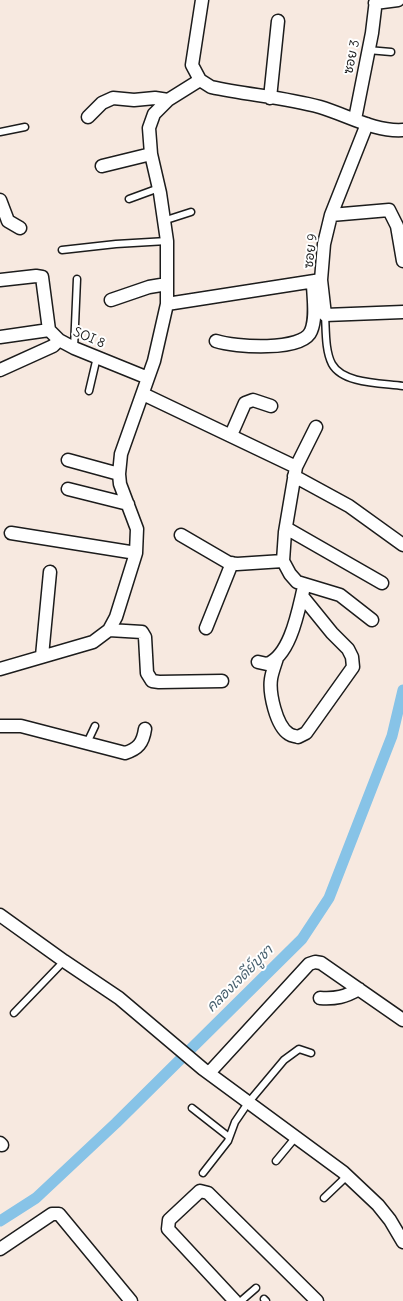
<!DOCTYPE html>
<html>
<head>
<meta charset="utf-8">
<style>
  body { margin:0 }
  canvas { display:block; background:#f7e9e0 }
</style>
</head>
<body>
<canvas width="403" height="1301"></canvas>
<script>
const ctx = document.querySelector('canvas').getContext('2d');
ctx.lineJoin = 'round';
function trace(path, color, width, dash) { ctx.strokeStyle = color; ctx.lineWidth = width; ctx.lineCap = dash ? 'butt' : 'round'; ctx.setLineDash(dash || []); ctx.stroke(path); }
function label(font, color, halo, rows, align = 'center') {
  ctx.font = font + ' Delius,"Playpen Sans Thai",sans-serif'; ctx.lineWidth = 4; ctx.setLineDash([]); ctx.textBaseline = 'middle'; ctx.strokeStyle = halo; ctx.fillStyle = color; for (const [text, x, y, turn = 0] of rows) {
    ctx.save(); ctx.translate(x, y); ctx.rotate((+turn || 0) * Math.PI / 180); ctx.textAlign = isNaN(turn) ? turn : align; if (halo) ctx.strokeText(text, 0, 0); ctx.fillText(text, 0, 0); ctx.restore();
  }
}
trace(new Path2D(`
  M0 1221 36 1198 116 1123 302 939 329 898 392 736 403 690`), '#87c3e7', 11);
const service = new Path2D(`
  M368 50 391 52
  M0 132 25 127
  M129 199 159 188
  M163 221 191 212
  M62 250 116 244 167 241
  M325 315C326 330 325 351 332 364 343 384 382 383 403 386
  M74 348 77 279
  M89 391 97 357
  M87 743 95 726
  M14 1013 64 961
  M192 1108 229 1137
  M276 1161 295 1138
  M203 1173 228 1141 235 1122 248 1103 284 1060 299 1049 311 1053
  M324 1198 347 1176
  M264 1299 266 1301
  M241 1301 256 1288`);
const minor = new Path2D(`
  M202 0 192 65 200 80 211 87C247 95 284 97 320 107 347 115 375 132 403 130
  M375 3 398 0
  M270 98 278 21
  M88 117 102 103 113 98 134 100 155 98 168 100
  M355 119 372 33 376 0
  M102 166 151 154
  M0 200 8 221 20 228
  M331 215 389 210 397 226 403 261
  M0 280 36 276 42 277 49 330 59 340
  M321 280 325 315 403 312
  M111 300 149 287 167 284
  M167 304 321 280 324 244 331 215 367 124
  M0 337 49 330
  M216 341C234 347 303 352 311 331 317 317 313 297 313 282
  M0 370 53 346 59 340 74 348 148 378
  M143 394 296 467
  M316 427 296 467 285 532 283 561 290 574 297 582 340 595 372 620
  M231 435 245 403 253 400 271 406
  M68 460 119 474
  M294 476 349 506 403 545
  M68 489 128 504
  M286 528 382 583
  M11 533 136 553
  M181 535 229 563 237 564 283 561
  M206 628 232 563
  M109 630 142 632 145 637 147 673 152 681 159 682 222 681
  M42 656 50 572
  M277 658C275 665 272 672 271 679 269 693 276 726 289 734 292 736 295 736 298 737L306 733 353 667 352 657 348 649 332 633 302 596
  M258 662 267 664C290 656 298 612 303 591
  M0 669 93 642 109 630 116 617 136 553 137 529 120 484 119 474 121 454 154 361 167 304V241L160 193 151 154 149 128 154 114 168 100 200 80
  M0 726H21L125 753C138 749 143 743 145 729
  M0 915 64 961 119 998 203 1069 343 1172 378 1205 390 1220 403 1242
  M320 998C336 999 345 997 359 989
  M209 1073 309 964 315 962 321 963 403 1020
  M0 1143 2 1145
  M0 1249 52 1214H59L131 1301
  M235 1301 168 1229 169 1220 200 1191 208 1193 317 1301`);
trace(service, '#1c1c1c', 9);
trace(minor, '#1c1c1c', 15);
trace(service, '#fff', 6);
trace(minor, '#fff', 12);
label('13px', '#1c1c1c', '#fff', [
  ["ซอย 3",352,57,-78],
  ["ซอย 9",311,251,-83],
  ["SOI 8",89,338,23]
]);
label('italic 14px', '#475f6d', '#fff', [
  ["คลองเจดีย์บูชา",240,979,-45]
]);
</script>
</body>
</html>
